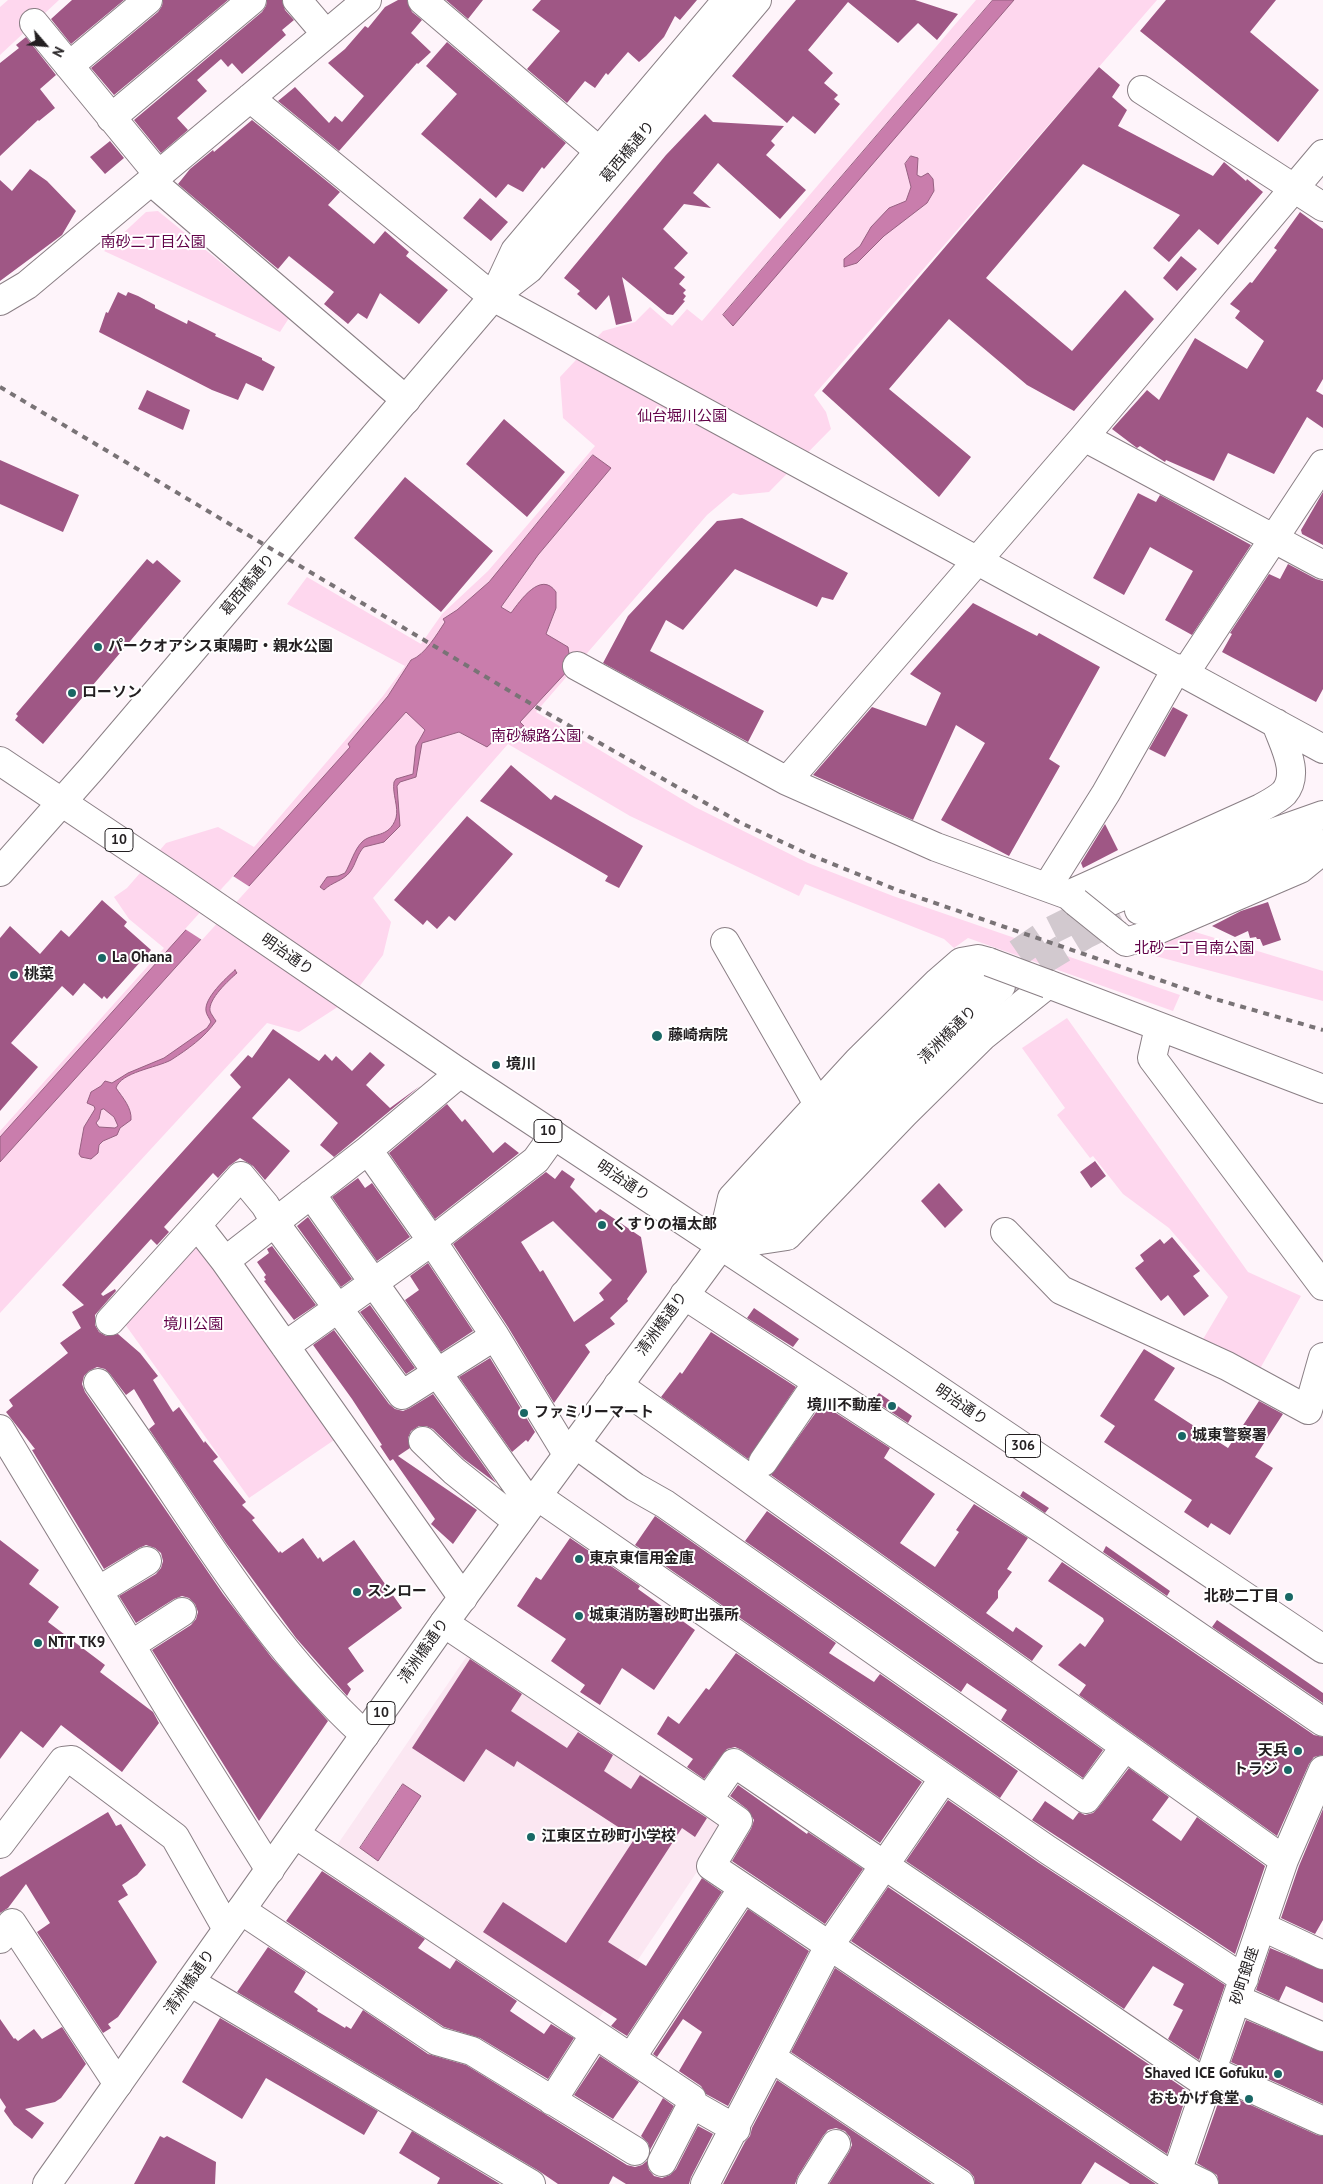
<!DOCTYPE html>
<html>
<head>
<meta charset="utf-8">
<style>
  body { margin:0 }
  #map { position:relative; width:1323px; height:2184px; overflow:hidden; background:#fef4fa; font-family:"PT Sans",sans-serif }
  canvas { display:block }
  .north { position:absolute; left:20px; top:20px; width:50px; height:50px; -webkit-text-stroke:4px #fff; paint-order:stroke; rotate:117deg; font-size:14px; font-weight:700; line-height:20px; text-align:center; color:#231f21 }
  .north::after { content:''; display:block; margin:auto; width:18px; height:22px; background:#231f21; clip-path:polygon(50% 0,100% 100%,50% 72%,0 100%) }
</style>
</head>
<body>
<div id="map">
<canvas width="1323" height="2184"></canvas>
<div class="north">N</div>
</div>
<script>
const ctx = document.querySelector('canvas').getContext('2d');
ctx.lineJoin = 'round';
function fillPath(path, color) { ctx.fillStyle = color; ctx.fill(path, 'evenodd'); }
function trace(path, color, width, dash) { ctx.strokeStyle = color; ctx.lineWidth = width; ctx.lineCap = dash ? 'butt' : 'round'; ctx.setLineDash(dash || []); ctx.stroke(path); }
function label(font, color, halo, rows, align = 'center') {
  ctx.font = font + ' "PT Sans","Noto Sans JP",sans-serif'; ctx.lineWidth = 4; ctx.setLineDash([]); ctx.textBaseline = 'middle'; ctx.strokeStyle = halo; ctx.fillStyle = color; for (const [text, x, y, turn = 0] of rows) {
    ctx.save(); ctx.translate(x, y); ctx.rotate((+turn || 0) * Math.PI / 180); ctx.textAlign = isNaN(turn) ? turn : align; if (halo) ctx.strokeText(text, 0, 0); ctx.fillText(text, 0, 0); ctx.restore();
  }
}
fillPath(new Path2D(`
  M471 1650 729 1824 595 2024 333 1851Z`), '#fbe7f2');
fillPath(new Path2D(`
  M8 0H59L0 55V7Z
  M976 0H1157L814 395 826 412 831 429 769 492 740 495 733 493 707 515 536 712 695 807 808 863 893 896 1180 995 1173 1011 968 938 954 948 944 939 805 884 799 896 630 816 508 744 373 898 391 922 383 955 350 999 299 1032 267 1023 0 1313V1131L164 948 129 919 114 897 127 888 166 843 218 827 254 847 383 696 405 666 287 604 307 577 421 644 442 614 488 571 595 446 563 418 560 377 603 331 635 322 650 307 672 326 687 309 702 321Z
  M158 211 289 318 280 332 104 251 146 212Z
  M1192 931 1323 971V1001L1144 953Z
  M1067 1018 1248 1272 1301 1296 1257 1374 1199 1346 1228 1297 1169 1228 1123 1194 1093 1156 1090 1158 1057 1115 1065 1108 1022 1048Z
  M197 1242 340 1436 249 1498 122 1320Z`), '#fed7ee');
const water = new Path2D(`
  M993 0H1014L733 326 723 315Z
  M911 156 918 158 917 175 921 177 928 173 933 179 934 191 927 203 884 236 857 263 844 267V259L860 246 871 227 889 208 906 201 911 187 905 164Z
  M593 455 611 468 538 555 501 607 511 613C520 601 541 570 556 592V608L546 634 568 647 571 667 520 722 524 726 519 729 509 727 487 747 459 732 422 743 416 777 400 782 397 786 400 826 384 842 364 847C357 854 356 864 350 872 343 881 332 882 324 890L320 887 327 877 338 876 345 873C351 863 354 850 362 842 372 832 389 839 396 818 399 807 392 794 394 782L396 779 413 774 416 746 425 730 406 712 0 1162V1137L350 747 348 744 388 696 411 660C425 655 437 634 445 622L443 619 457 610 489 582Z
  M235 970 237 973C229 980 208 999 210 1011 211 1014 214 1018 216 1021 204 1038 188 1049 171 1060 156 1068 121 1072 116 1088 123 1098 132 1108 131 1120L120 1128 117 1135 103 1141 99 1145 98 1153 91 1159 81 1157 79 1154 84 1127 95 1109 94 1106 87 1103 91 1092 101 1086 105 1081 112 1083 128 1073 164 1058 207 1028 211 1022C210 1019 206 1014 206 1011 204 998 226 978 235 970ZM104 1109 114 1117 118 1126 115 1128 99 1127 96 1123 99 1119 101 1110Z
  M403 1784 421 1796 378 1861 360 1848Z`);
fillPath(water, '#c97dac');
trace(water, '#976182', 1);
fillPath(new Path2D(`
  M233 876 250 887 202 940 185 929Z`), '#fef4fa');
fillPath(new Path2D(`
  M72 0H124L71 44 51 19Z
  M163 0H228L114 95 91 68 158 12 162 6Z
  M267 0H282L285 10 294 20 282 30 286 35 242 74 232 63 228 67 221 59 197 80 207 91 177 118 188 130 161 153 134 120 262 12 266 6Z
  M398 0H407L412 12 422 20 411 33 431 52 418 64 417 63 339 151 278 101 295 87 329 123 335 116 342 122 364 96 328 63 345 49 365 26 368 28 385 7Z
  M446 0H483L468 19Z
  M541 0H697L680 20 675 16 664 37 646 56 639 62 628 52 608 75 606 73 595 88 585 81 567 103 527 69 560 31 532 10Z
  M796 0H915L958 14 937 40 918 23 898 43 848 2 808 50 833 73 824 83 838 95 834 99 840 104 815 134 793 116 787 123 732 76Z
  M1166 0H1276L1250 32 1319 90 1278 142 1140 31Z
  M26 37 56 75 40 89 55 108 39 121 38 120 0 156V63L19 48 16 45Z
  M447 42 566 143 544 169 542 167 523 192 508 184 496 198 421 134 457 94 426 66Z
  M1099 67 1120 85 1112 97 1127 110 1118 126 1213 176 1224 162 1246 181 1247 179 1263 192 1218 245 1199 229 1169 262 1153 248 1180 215 1083 164 986 278 1072 351 1125 290 1154 319 1074 411 1027 385 949 319 889 389 971 457 939 497 822 391Z
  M705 114 713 122 784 126 771 141 775 145 766 155 806 190 780 219 718 163 693 193 711 208 684 204 663 229 688 253 674 268 685 277 679 284 686 290 683 293 686 296 683 300 685 301 673 315 667 314 622 277 632 321 616 325 609 295 596 310 577 294 580 291 564 278 666 155Z
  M252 120 340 192 328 205 374 244 385 231 409 252 406 256 448 290 419 324 380 293 367 319 358 313 348 324 324 304 334 292 289 256 278 269 178 184 190 169 213 150 214 152Z
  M110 141 124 158 105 174 90 157Z
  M30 169 47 181 76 211 62 235 0 281V180L12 191Z
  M480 198 508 222 491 241 463 218Z
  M1300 212 1323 229V379L1316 391 1323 395V428L1307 417 1274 474 1228 453 1214 481 1166 460 1165 462 1140 446 1137 448 1112 429 1147 390 1159 400 1195 338 1247 369 1264 341 1235 318 1240 311 1230 304 1250 282 1252 283 1277 250 1274 248Z
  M1181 256 1197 269 1177 291 1163 278Z
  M118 292 126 296 128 292 138 296 155 305V308L187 324 188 320 216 334 215 336 262 358V360L275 367 263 391 246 383 238 400 212 390 99 332 106 312 108 313Z
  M147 390 190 410 183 430 138 409Z
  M504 419 565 472 527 517 466 464Z
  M0 460 79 495 63 532 0 504Z
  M405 477 493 551 441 612 354 538Z
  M1323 492V545L1302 534 1301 530Z
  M1138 493 1156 502 1160 495 1251 545 1192 635 1165 620 1193 571 1150 547 1124 595 1093 578Z
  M742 518 848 573 833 600 822 597 817 607 735 569 683 630 666 620 650 651 764 711 748 742 603 663 628 616 717 521Z
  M147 559 153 564 157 560 181 581 43 744 15 720 18 716 16 714Z
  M1288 564 1316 579 1323 581V689L1316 702 1222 652 1232 634 1230 633 1269 574 1280 579Z
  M973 603 1037 636 1039 633 1100 667 1049 759 1060 766 1009 856 941 820 985 743 956 725 913 820 813 775 872 707 926 726 941 693 910 674Z
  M1173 707 1188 715 1165 757 1149 749Z
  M511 765 551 800 555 795 643 846 619 888 605 881 608 876 480 801Z
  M467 816 513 854 455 921 449 916 437 929 427 920 423 925 394 900Z
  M1105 824 1118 850 1083 868 1081 863Z
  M102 900 127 922 124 926 151 950 107 999 104 996 102 999 84 983 73 996 62 986 11 1043 38 1067 0 1111V938L10 926 40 954 61 930 69 937Z
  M1268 902 1281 940 1263 946 1260 939H1257L1256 937 1250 938 1248 931 1235 937 1212 926 1241 911Z
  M273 1029 319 1061 325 1054 332 1061 336 1056 352 1071 370 1052 385 1065 366 1085 390 1108 420 1086 334 1157 320 1145 338 1123 289 1078 252 1118 290 1151 265 1180 253 1166 240 1158 229 1166 218 1178 213 1173 164 1227 169 1232 157 1245 151 1239 101 1294 103 1296 115 1289 116 1291 95 1315V1325L99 1332 106 1336 118 1334 140 1353 158 1376 153 1380 173 1412 179 1407 204 1443 205 1441 218 1457 213 1461 246 1502 242 1505 255 1518 252 1520 279 1553 280 1551 282 1553 303 1538 318 1559 320 1557 323 1562 354 1540 402 1608 348 1648 364 1671 347 1684 351 1689 347 1696 296 1638 226 1543 149 1429 155 1424 134 1389 126 1395 110 1374 105 1369 97 1367 89 1371 84 1376 82 1384 85 1392 223 1594 272 1658 328 1721 259 1821 152 1650 191 1625 196 1619 198 1612 195 1604 189 1598 182 1596 174 1599 136 1623 119 1596 156 1574 161 1568 163 1561 161 1553 155 1548 146 1545 139 1548 104 1569 32 1450 35 1449 6 1412 13 1406 9 1400 68 1353 60 1343 81 1328 72 1312 84 1305 62 1285 241 1087 230 1075 248 1055 252 1058Z
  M447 1104 462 1122 465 1119 493 1153 505 1142 519 1153 435 1219 389 1153Z
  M1095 1161 1106 1176 1091 1188 1080 1172Z
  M562 1170 575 1179 570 1187 596 1213 600 1209 641 1237 647 1272 627 1299 628 1301 610 1318 615 1324 585 1345 590 1352 554 1403 508 1327 453 1244 546 1172 555 1179ZM553 1221 612 1280 599 1293 604 1300 574 1322 543 1270 540 1272 521 1242Z
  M358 1178 365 1188 372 1183 410 1237 377 1261 332 1197Z
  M939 1183 963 1210 945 1228 921 1201Z
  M308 1217 352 1279 341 1287 297 1226Z
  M1172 1237 1200 1271 1193 1276 1209 1296 1184 1316 1168 1295 1161 1301 1135 1268 1144 1261 1140 1255 1160 1239 1164 1244Z
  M272 1246 316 1305 294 1320 264 1281 266 1280 264 1277 266 1275 257 1262 269 1253 267 1249Z
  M428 1263 473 1331 441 1352 405 1300 419 1290 410 1276Z
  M370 1305 415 1368 406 1374 360 1312Z
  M754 1308 799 1339 793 1347 747 1318Z
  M334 1330 389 1404 395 1409 403 1411 410 1408 433 1394 496 1483 464 1459 433 1429 426 1426H419L411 1431 408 1438 410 1448 398 1456 477 1510 453 1544 431 1524 435 1519 393 1459 390 1461 380 1446 382 1445 352 1399 313 1345Z
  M711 1332 796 1387 748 1459 661 1397 680 1372 682 1374Z
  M1144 1349 1175 1368 1154 1400 1228 1448 1259 1401 1283 1414 1255 1457 1273 1468 1230 1535 1211 1523 1208 1528 1184 1512 1192 1500 1104 1442 1115 1426 1100 1416Z
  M490 1358 535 1432 528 1442 526 1440 512 1452 459 1377Z
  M879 1393 912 1416 908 1423 873 1400Z
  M822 1404 890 1448 884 1458 935 1494 900 1543 935 1567 959 1532 956 1530 974 1504 1028 1538 1007 1569 1012 1572 998 1591V1598L986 1613 1013 1632 1016 1627 1043 1646 1032 1661 771 1475Z
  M1023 1491 1049 1508 1045 1513 1020 1496Z
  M767 1511 1103 1750 1083 1778 1001 1720 1007 1710 967 1683 961 1692 745 1541Z
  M655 1516 836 1643 829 1653 874 1682 880 1674 1018 1771 1000 1798 635 1545Z
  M570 1538 640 1586 638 1589 695 1630 654 1690 622 1668 600 1705 580 1692 585 1685 551 1661 566 1639 517 1606 536 1577 541 1580Z
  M0 1540 39 1570 29 1584 59 1607 48 1622 105 1665 100 1672 153 1712 159 1723 122 1772 61 1725 43 1748 21 1731 0 1759Z
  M1106 1546 1170 1591 1167 1596 1103 1552Z
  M1062 1562 1314 1735 1323 1737V1755L1314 1757 1309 1764 1277 1836 1079 1695 1086 1685 1058 1665 1080 1643 1085 1647 1104 1621 1103 1618 1048 1581Z
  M1217 1620 1323 1693V1703L1212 1627Z
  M736 1653 922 1782 880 1843 742 1750 735 1747 727 1749 704 1779 687 1767 693 1759 657 1734 668 1716 679 1724 706 1688 709 1690Z
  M470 1659 522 1694 511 1711 567 1748 578 1732 613 1755 604 1771 631 1789 640 1775 707 1818 695 1837 682 1828 608 1942 646 1966 702 1878 722 1892 627 2036 611 2026 617 2019 483 1932 503 1902 566 1943 635 1838 517 1761 514 1767 486 1749 464 1782 412 1748Z
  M1129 1768 1169 1797 1152 1820 1181 1841 1197 1817 1265 1866 1235 1954 1032 1820 1045 1801 1073 1820 1079 1812 1085 1815 1093 1813 1098 1808Z
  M738 1785 807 1834 808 1832 863 1869 825 1924 732 1861 751 1829 754 1820 747 1809 730 1796Z
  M948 1800 1039 1863 1225 1985 1199 2060 1168 2039 1183 2010 1173 2005 1184 1984 1153 1966 1124 2009 906 1861Z
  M1323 1809V1920L1315 1934 1281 1918 1299 1866Z
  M108 1812 116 1826 121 1824 146 1865 137 1875 122 1885 128 1895 118 1901 157 1962 118 2017 108 2024 111 2028 103 2033 37 1932 50 1923 26 1884 8 1908 0 1913V1877Z
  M322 1871 425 1939 418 1948 450 1969 456 1960 517 2001 510 2011 544 2034 551 2024 574 2038 548 2079 480 2038 444 2027 286 1921Z
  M888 1887 1188 2091 1167 2154 851 1941Z
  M748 1909 809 1951 728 2106 706 2094 701 2086 679 2071 702 2032 683 2019 657 2057 653 2054Z
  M268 1947 306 1972 294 1992 318 2009 317 2011 345 2028 346 2026 351 2029 363 2010 428 2054 466 2065 627 2165 635 2167 642 2165 647 2161 649 2170 654 2176 662 2178 670 2175 676 2169 698 2126 713 2134 691 2177 689 2184H626L613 2176 609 2184H558L539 2171 237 1992Z
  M1270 1948 1323 1970V2003L1286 1986 1279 2001 1256 1990Z
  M835 1968 1156 2184H1130L1095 2162 1081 2184H975L974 2177 969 2171 791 2052Z
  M220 2018 378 2111 364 2135 266 2078 242 2119 182 2082Z
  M0 2019 14 2039 15 2038 18 2041 34 2029 42 2039 62 2027 86 2064 61 2098 55 2102 25 2109 44 2123 32 2139 14 2125 4 2111 6 2107 0 2098Z
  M1246 2020 1323 2052V2104L1231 2062Z
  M600 2056 639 2082 613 2119 574 2095Z
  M777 2080 932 2184H829L849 2152 852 2145 850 2137 845 2131 836 2128 828 2130 823 2136 798 2176 795 2184H723L745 2142 750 2136 752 2128Z
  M1222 2092 1317 2135 1323 2136V2184H1219L1217 2175 1197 2163Z
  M663 2098 674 2106 650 2150 648 2143 641 2136Z
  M412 2131 500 2184H437L440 2178 399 2153Z
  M160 2136 164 2138 167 2136 216 2162 215 2184H134Z`), '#9f5785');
trace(new Path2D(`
  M983 977 1048 932 1106 903
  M1003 985 1085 935 1121 917`), '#d2c9cf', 28, [28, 14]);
const minor = new Path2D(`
  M297 0 326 34
  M422 0 599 151
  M34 23 158 174
  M69 66 148 0
  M1142 90 1323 207
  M250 98 493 297 1323 749
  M111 118 252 0
  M151 181 406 400
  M0 301 27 285 367 0
  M1084 437 1323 565
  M577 666 787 781 936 847 1068 895
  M1185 673 1323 464
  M787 781 1084 437 1323 154
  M1047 887 1106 793 1177 668
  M1076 902 1068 895 1261 808C1268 804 1278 799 1284 793 1301 773 1283 744 1276 723
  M1117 935 1126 942 1139 938 1300 869 1323 850
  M725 942 818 1104
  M989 962 978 959 961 962 938 982 858 1061 732 1198 721 1246 787 1236 904 1114 983 1036 1048 984 1323 1089
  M1159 1027 1152 1058 1323 1286
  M460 1073 368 1150 225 1261 463 1598
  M368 1150 432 1241 495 1336 567 1454
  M311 1194 530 1504
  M197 1225 225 1261
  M1005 1232 1061 1290 1227 1366 1308 1410 1323 1357
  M684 1295 1048 1533 1323 1722
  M110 1321 241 1176 265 1205 280 1230 402 1395 495 1336
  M285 1346 432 1241 536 1160 554 1135
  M98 1383C122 1417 146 1451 169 1486 228 1575 286 1663 365 1735
  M618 1385 1284 1860
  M0 1429 173 1715 270 1870
  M423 1441 454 1471 518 1522
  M574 1443 635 1487 665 1504 1086 1799 1125 1747
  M763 1462 817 1383
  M537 1496 1048 1850 1244 1979
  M98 1591 147 1561
  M444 1623 708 1800 734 1763 1208 2085
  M131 1645 182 1612
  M708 1800 738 1821 711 1866 1175 2178
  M295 1834 595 2034
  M0 1844 63 1761 72 1760 175 1837 227 1929
  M241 1910 437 2041 472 2051 635 2151
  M1261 1926 1323 1955
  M0 1939 12 1923 118 2084
  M190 1982 531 2184
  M1237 1999 1323 2037
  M631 2058 743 1888
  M772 2058 960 2184
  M1213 2071 1323 2121
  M552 2101 595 2034 692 2099V2104
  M662 2162 692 2104 736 2129
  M1177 2171 1204 2184
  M705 2184 829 1946 944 1778
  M811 2184 836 2144
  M1173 2184 1284 1860 1323 1770`);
const major = new Path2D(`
  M495 294 515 251 727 0
  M0 761 175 878 460 1073 900 1364 1323 1649
  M0 872 92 768 493 297 529 269 757 0
  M1106 903 1272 833 1323 815
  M1139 910 1280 852 1323 844
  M726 1243 767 1222 966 1016 1001 986
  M47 2184 444 1623 748 1209 951 1003 979 979`);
trace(minor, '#8a7f85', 30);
trace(major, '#8a7f85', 30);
trace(minor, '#fff', 28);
trace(major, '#fff', 28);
trace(new Path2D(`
  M0 387 538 708 739 822 808 854 897 890 1215 999 1323 1030`), '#797376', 4, [6, 6]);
const minorBridge = new Path2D(`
  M1076 902 1117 935
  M989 962 1048 984`);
trace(minorBridge, '#8a7f85', 30, []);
trace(minorBridge, '#fff', 28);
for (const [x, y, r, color] of [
  [98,647,5,"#196765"],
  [72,693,5,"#196765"],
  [102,958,5,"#196765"],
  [14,975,5,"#196765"],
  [657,1036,6,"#196765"],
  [496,1065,5,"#196765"],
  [602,1225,5,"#196765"],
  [892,1406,5,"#196765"],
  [524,1413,5,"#196765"],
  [1182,1436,5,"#196765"],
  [579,1559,5,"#196765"],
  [357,1592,5,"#196765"],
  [1289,1597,5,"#196765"],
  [579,1616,5,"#196765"],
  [38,1643,5,"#196765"],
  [1298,1751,5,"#196765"],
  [1288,1770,5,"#196765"],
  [531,1837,5,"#196765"],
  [1278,2074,5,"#196765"],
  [1249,2099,5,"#196765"]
]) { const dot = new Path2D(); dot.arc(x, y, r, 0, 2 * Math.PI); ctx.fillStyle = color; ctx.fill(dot); trace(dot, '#fff', 2); }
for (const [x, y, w] of [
  [119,840,28],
  [548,1131,28],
  [1023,1446,35],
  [381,1713,28]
]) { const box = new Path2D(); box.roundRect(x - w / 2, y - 11.5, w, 23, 4); ctx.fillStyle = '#fff'; ctx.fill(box); trace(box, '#231f21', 1); }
label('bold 14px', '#231f21', null, [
  ["10",119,840],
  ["10",548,1131],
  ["306",1023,1446],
  ["10",381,1713]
]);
label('15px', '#231f21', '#fff', [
  ["葛西橋通り",628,152,-50],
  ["葛西橋通り",248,585,-50],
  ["明治通り",287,955,35],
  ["清洲橋通り",948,1035,-45],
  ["明治通り",623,1181,34],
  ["清洲橋通り",662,1324,-54],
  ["明治通り",961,1405,34],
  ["清洲橋通り",424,1651,-55],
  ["砂町銀座",1245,1976,-72],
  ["清洲橋通り",190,1982,-55]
]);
label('15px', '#620349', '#fff', [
  ["南砂二丁目公園",153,243],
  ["仙台堀川公園",682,417],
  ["南砂線路公園",536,737],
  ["北砂一丁目南公園",1194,949],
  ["境川公園",193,1325]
]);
label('bold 15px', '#231f21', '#fff', [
  ["パークオアシス東陽町・親水公園",108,647],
  ["ローソン",82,693],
  ["La Ohana",112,958],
  ["桃菜",24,975],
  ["藤崎病院",668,1036],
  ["境川",506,1065],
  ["くすりの福太郎",612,1225],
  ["境川不動産",882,1406,"right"],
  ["ファミリーマート",534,1413],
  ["城東警察署",1192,1436],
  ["東京東信用金庫",589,1559],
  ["スシロー",367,1592],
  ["北砂二丁目",1279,1597,"right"],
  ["城東消防署砂町出張所",589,1616],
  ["NTT TK9",48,1643],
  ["天兵",1288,1751,"right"],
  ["トラジ",1278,1770,"right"],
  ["江東区立砂町小学校",541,1837],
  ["Shaved ICE Gofuku.",1268,2074,"right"],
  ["おもかげ食堂",1239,2099,"right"]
], 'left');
</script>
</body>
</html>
